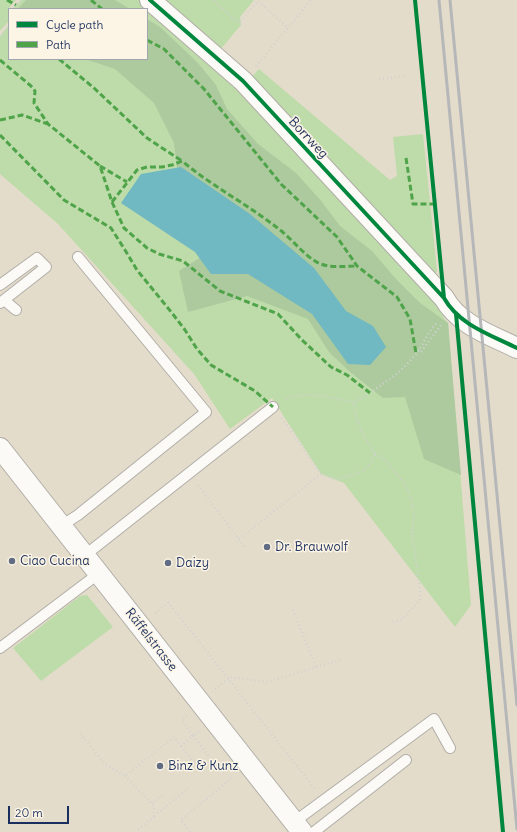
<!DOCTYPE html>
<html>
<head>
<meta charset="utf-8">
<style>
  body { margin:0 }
  #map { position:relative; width:517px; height:832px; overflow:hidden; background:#e4dcca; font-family:Delius,sans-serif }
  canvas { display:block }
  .legend { position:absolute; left:8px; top:8px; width:140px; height:52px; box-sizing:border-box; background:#fcf5e5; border:1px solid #a2a6af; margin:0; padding:5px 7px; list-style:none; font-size:12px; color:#1b2f5e }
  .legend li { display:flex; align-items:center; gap:8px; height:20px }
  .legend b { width:20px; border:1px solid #a2a6af }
  .scale { position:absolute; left:8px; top:806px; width:61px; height:18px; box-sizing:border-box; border:2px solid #1b2f5e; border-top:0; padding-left:5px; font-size:12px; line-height:14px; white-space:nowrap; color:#1b2f5e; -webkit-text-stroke:3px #fcf5e5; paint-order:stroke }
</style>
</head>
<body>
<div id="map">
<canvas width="517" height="832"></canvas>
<ul class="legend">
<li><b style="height:5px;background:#00873e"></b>Cycle path</li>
<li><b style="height:5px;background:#4fa44a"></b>Path</li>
</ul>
<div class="scale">20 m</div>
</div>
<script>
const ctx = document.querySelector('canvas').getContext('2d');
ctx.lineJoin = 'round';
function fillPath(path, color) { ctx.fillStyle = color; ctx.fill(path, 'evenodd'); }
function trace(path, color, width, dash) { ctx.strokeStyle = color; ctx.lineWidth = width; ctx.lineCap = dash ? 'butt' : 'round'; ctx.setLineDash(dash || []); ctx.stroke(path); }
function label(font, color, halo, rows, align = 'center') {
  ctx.font = font + ' Delius,sans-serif'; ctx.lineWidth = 3; ctx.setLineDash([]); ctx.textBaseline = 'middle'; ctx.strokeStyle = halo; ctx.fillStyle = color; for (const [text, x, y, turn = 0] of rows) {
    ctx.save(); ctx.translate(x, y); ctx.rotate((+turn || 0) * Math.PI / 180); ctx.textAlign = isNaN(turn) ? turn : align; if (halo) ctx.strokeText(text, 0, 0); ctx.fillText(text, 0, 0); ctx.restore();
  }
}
fillPath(new Path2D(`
  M0 0H16L9 8 8 22 0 31Z
  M21 0H144L228 74 455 323 442 316 448 323 471 605 455 627 344 483 321 474 272 398 230 429 194 374 58 224 0 174V36L9 25V59H147V9H12Z
  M160 0H254L240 17 241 25 220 50Z
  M259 69 390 180 397 176 393 137 423 134 437 271 433 278 249 80Z
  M87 595 113 627 41 681 13 648 80 596Z`), '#bedbaa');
fillPath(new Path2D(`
  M26 0H115L130 9H18Z
  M147 19 160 27 197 62 216 85 227 109 258 144 296 173 322 202 340 226 372 251 395 278 420 303 448 323 461 475 424 459 405 397 383 398 349 371 329 352 308 319 247 296 188 312 179 271 217 247 179 185 174 143 154 103 115 69 85 59H147Z`), '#acca9e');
fillPath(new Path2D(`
  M181 167 250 214 314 268 346 311 373 326 386 347 370 365 348 364 312 314 248 274H211L195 252 121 203 141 174Z`), '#70b8c2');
const service = new Path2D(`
  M0 285 37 258 46 267 0 303
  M4 300 16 310
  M61 526 78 515 206 412 78 257
  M84 556 273 407
  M0 648 98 574
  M294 822 434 719 450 748
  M314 832 406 760`);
const minor = new Path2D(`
  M150 0 243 81 444 298C459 325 491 335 517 348
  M0 448 302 832`);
trace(service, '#b1aea8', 12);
trace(minor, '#b1aea8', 22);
trace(new Path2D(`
  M214 0 216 3 239 23 258 1 288 28
  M12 9 21 0
  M0 36 9 25
  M256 66 311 0
  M379 79 404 76
  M418 350 421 352 441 325
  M286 399C305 390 335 398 354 403 377 388 398 376 415 355 424 344 428 331 438 322
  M282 418 321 474 333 479 347 477 363 471 371 463 375 454C365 438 355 423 354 403
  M375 454 385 460 405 484 411 498 414 516 412 534 420 590V600L403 619 392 622
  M198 485 246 549
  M239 539 321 474
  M168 602 315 789
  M293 610 316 667
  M155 613 170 601
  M215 689 230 677 267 682 343 659
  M187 716 182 720 193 736 199 731
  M80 734 105 764 125 776 174 737 181 746 193 736 222 773 228 769
  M181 746 194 762
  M125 776 154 806V817L136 831
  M152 803 162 795
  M154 816 191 786
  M190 832 181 820 234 776`), '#d2d2d0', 2.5, [1, 3]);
trace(service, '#fbfaf7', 10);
trace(minor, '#fbfaf7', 20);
trace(new Path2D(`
  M439 0 517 829
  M450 0 517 705`), '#b5b7b9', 3);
trace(new Path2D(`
  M7 0 16 5
  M91 0 102 9
  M147 40 164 49 204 89 281 184 337 237 357 266 397 297 410 319 416 353
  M59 59 94 88 147 138 182 161
  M0 60 31 86 35 91 34 103 48 124 100 166 112 202 124 228 147 248 159 254 183 261 220 291 278 314 302 340 331 367 347 375 370 393
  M0 120 22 115 48 124
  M0 135 64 200 111 228 125 250 137 270 172 313 185 330 197 349 211 365 255 391 273 407
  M406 158 413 204H435
  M100 166 127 182
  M112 202 137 170 147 167H162L172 165 182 161C213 187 249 205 280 230 292 239 302 253 315 261 327 269 343 266 357 266`), '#4fa44a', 3, [6, 3]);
trace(new Path2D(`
  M150 0 243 81 444 298C459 325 491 335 517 348
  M415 0 444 298
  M456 314 503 832`), '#00873e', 4);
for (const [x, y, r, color] of [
  [267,547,4,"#616c84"],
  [12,561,4,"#616c84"],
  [168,563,4,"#616c84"],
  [160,766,4,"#616c84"]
]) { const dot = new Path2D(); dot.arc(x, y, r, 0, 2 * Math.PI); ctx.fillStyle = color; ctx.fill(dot); trace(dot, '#fcf5e5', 1.5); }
label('13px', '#1b2f5e', '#fcf5e5', [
  ["Borrweg",308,138,47],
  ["Räffelstrasse",151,640,52]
]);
label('13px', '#1b2f5e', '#fcf5e5', [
  ["Dr. Brauwolf",275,547],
  ["Ciao Cucina",20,561],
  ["Daizy",176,563],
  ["Binz & Kunz",168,766]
], 'left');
</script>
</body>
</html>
